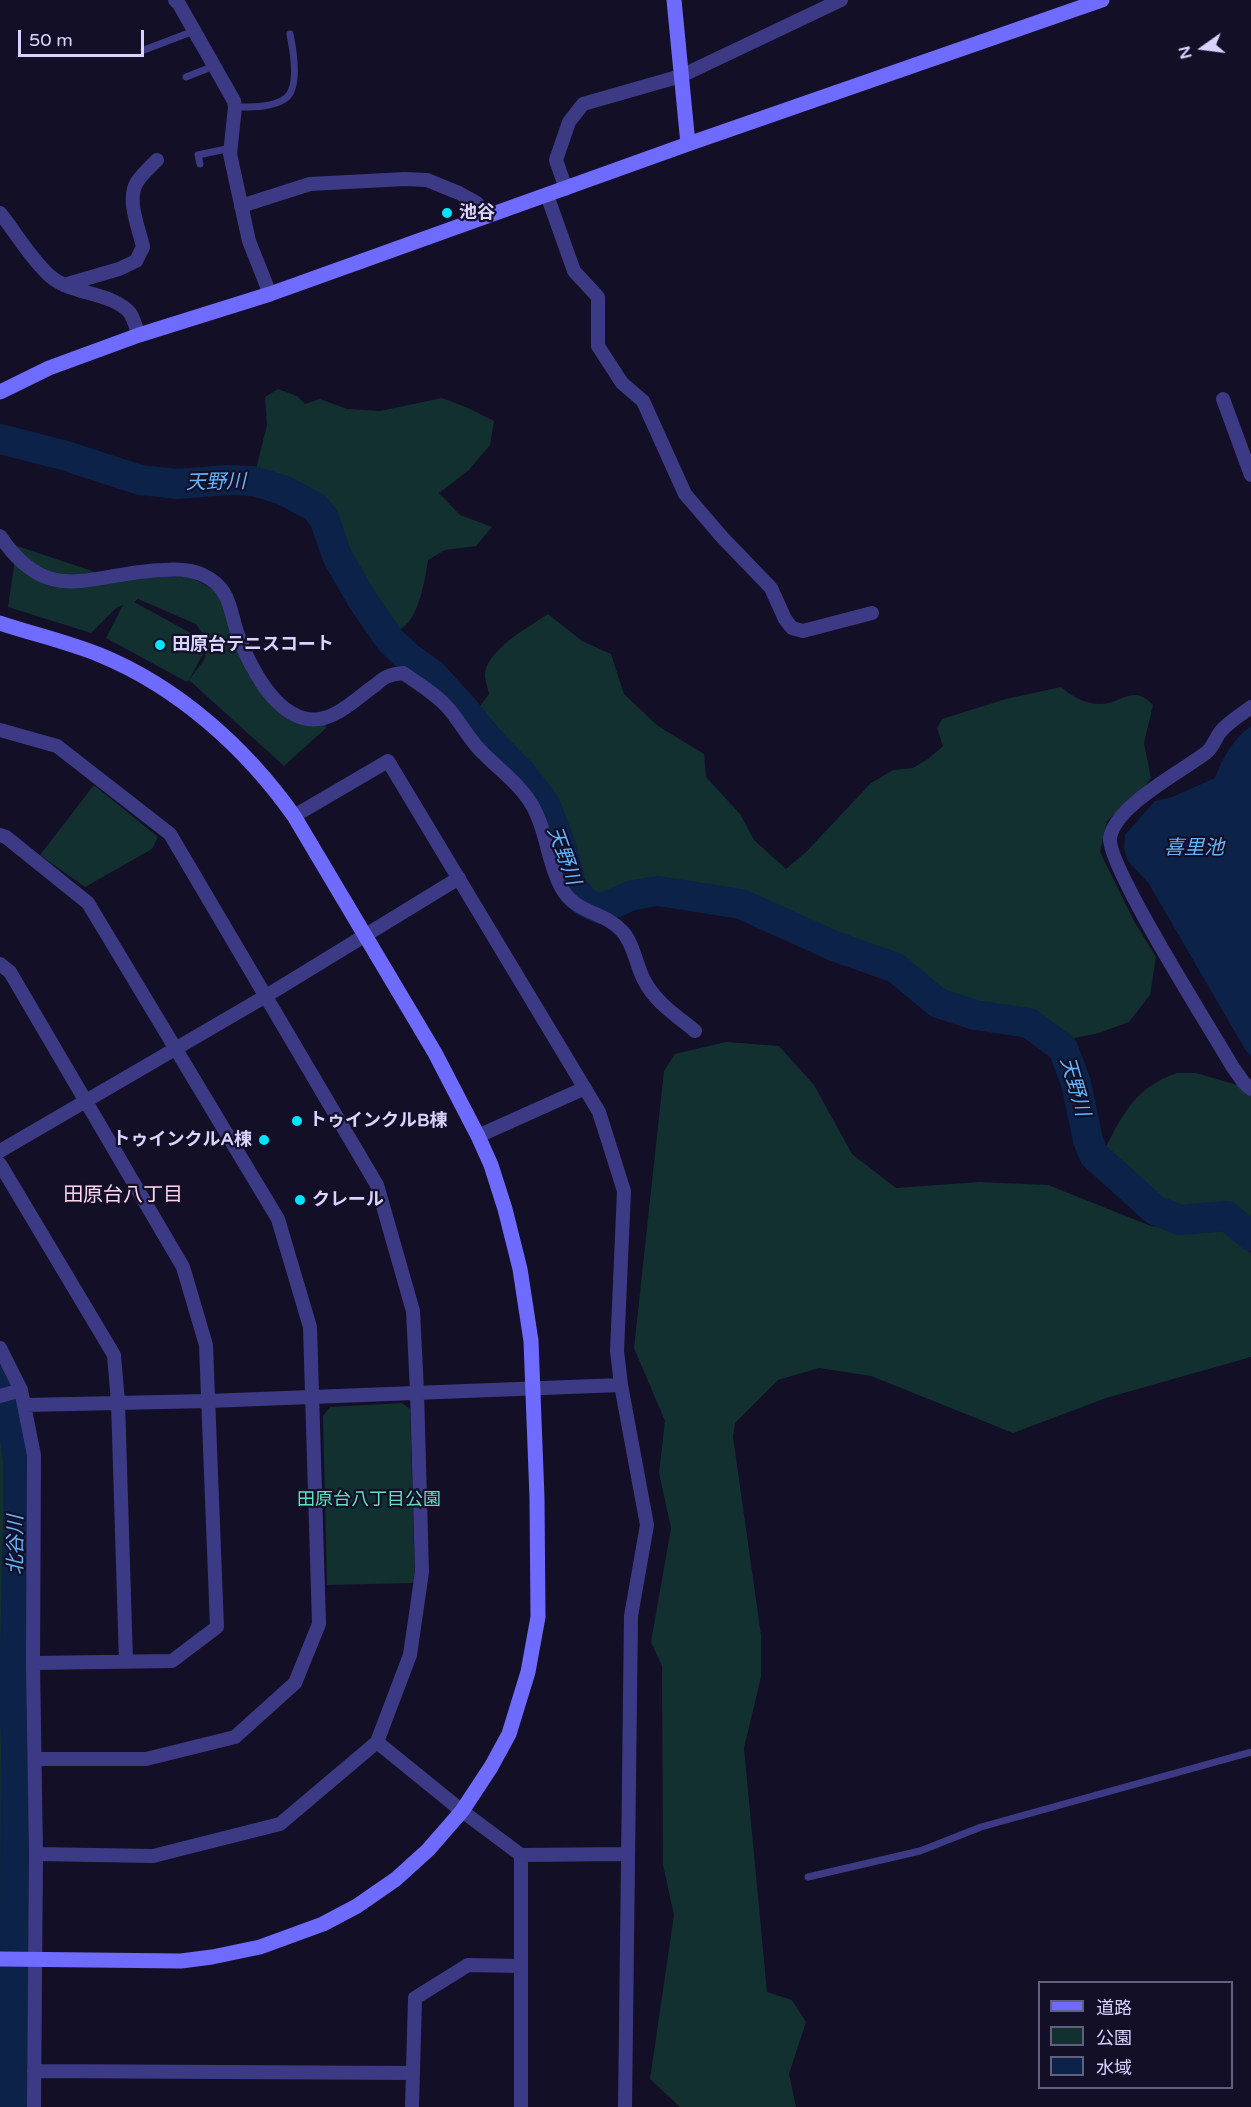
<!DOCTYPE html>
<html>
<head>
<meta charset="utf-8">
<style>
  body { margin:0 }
  #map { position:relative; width:1251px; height:2107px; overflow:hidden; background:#130f26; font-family:"Varela Round","Noto Sans JP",sans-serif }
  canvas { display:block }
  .legend { position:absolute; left:1038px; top:1981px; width:195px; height:108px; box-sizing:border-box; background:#130f26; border:2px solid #625e7d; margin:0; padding:8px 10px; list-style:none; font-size:18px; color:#d9d4ff }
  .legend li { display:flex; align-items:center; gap:12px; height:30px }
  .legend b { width:30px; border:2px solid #625e7d }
  .north { position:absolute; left:1173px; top:18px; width:60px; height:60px; -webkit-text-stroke:4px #130f26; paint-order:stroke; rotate:256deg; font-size:16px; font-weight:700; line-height:24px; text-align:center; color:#d9d4ff }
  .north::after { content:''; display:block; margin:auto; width:21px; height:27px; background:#d9d4ff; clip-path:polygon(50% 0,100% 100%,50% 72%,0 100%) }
  .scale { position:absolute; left:18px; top:30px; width:126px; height:27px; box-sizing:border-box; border:3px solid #d9d4ff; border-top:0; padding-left:8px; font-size:18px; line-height:21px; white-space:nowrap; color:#d9d4ff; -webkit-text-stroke:4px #130f26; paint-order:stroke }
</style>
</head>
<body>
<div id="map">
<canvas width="1251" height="2107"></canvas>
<ul class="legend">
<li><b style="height:8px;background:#6f6bff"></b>道路</li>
<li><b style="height:16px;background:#12302f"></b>公園</li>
<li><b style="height:16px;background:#0c2248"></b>水域</li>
</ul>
<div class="north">N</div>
<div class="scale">50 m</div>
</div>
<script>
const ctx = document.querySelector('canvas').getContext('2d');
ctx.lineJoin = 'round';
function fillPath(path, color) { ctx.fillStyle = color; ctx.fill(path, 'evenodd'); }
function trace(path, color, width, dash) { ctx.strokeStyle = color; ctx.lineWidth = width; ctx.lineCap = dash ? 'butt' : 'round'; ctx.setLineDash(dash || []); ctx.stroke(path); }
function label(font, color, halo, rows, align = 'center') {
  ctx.font = font + ' "Varela Round","Noto Sans JP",sans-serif'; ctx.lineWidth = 4.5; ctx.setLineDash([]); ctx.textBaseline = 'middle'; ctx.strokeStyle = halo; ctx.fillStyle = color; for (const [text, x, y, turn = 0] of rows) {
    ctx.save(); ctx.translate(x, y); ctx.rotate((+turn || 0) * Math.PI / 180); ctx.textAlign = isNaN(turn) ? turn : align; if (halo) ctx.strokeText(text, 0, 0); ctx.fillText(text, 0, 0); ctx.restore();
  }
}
fillPath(new Path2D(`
  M278 389 297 396 305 404 320 399 347 409 380 411 442 398 468 408 494 421 490 445 469 470 439 493 460 515 492 527 476 546 445 550 428 560C425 579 418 630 393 631 385 632 373 626 365 624L343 592 321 535 309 509 257 487V465L267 425 265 397Z
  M17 546 122 581 150 576 191 577 217 592 234 631 248 674 283 714 325 719 326 728 284 766 189 680 187 682 106 638 123 605 116 608 91 633 8 607ZM138 599 196 624 203 635 206 653 204 660 189 680 204 652 198 637 134 602Z
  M548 614 582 641 611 654 624 694 658 726 704 754 706 777 740 814 754 840 786 869 807 851 871 783 893 770 913 768 928 759 943 746 937 728 942 719 1006 699 1061 687C1072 696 1084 704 1100 704 1121 704 1133 683 1153 705L1144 743 1151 778 1144 788 1107 821 1100 852 1134 921 1156 957 1150 995 1129 1022 1099 1033 1069 1039 1032 1020 1021 1019 889 975 848 954 791 918 778 906 730 891 681 884H643L608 903 586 897 548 796 534 783 515 755 492 732 480 706 489 694C488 688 485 681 485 675 485 651 530 626 548 614Z
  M94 785 158 837 152 849 85 887 40 855Z
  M726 1042 779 1046 814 1085 852 1154 896 1188 979 1182 1048 1185 1151 1226 1225 1232 1237 1238 1251 1254V1357L1106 1398 1013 1433 871 1376 819 1368 778 1380 735 1423 733 1437 761 1635V1677L744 1748 767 1992 792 2000 806 2022 789 2074 796 2107H680L650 2079 674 1915 663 1865 662 1666 651 1642 671 1528 659 1473 665 1421 634 1348 664 1071 675 1054Z
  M1177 1073H1196L1244 1087 1251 1086V1226L1227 1213 1210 1212 1195 1215 1174 1212 1140 1194 1104 1157 1105 1149C1123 1113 1136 1087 1177 1073Z
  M402 1403 410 1409 415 1583 327 1585 323 1416 330 1407Z
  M0 1412 10 1455 5 1756 7 1848 5 1940H0Z`), '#12302f');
fillPath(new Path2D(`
  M1251 726V1056L1246 1051 1149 884 1128 861 1124 849 1125 835 1155 801 1172 797 1215 778C1223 757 1233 739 1251 726Z`), '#0c2248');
trace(new Path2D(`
  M0 439 63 455 140 480 178 484 226 480 253 481 283 490 315 507 324 518 337 556 363 601 390 640 408 657 433 675 463 708 488 739 521 773 545 804 560 843 572 887 585 902 600 909 633 895 658 891 741 904 834 946 896 968 938 1003 975 1015 1029 1023 1063 1048 1076 1083 1088 1140 1094 1155 1155 1210 1180 1220 1227 1216 1251 1236
  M0 1381 12 1417 18 1460V1528L14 1696 16 1741 14 2107`), '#0c2248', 30);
trace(new Path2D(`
  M144 50 194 31
  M186 77 214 66
  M235 107C250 107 273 108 286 98 300 87 293 49 290 34
  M200 164 198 155 231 148
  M808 1877 920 1851 981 1827 1251 1752`), '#3d3a85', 7);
trace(new Path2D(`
  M175 0 179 4 234 101 235 107 230 154 249 241 270 294
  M566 189 556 160 569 122 583 104 681 76 841 0
  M547 195 574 271 598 297V346L622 383 643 401 685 494 722 537 771 588 785 619 792 628 803 631 872 613
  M241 206 310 184 405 179 427 180 459 193 477 203 486 217
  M0 213C17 234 30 258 50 276 71 295 113 292 130 313 134 319 136 328 139 335
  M64 285 119 269 136 261 143 247C139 228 126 200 137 182 142 174 150 167 157 160
  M1223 399 1251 475
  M0 536C50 610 92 572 163 570 177 569 191 569 203 575 231 588 229 609 238 635 249 664 271 709 303 718 330 726 353 701 374 686 379 682 384 677 389 676 393 674 398 674 403 673 419 684 437 695 449 709 460 722 468 737 479 749 497 768 519 783 532 805 547 830 547 862 561 887 575 914 604 911 622 931 634 944 636 965 644 980 655 1002 677 1016 695 1031
  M1251 707C1242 714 1230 721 1222 730 1216 736 1214 746 1207 752 1183 771 1115 805 1110 838 1107 866 1212 1031 1232 1066L1244 1083 1251 1089
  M0 730 57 746 170 834 377 1185 413 1311 417 1391 422 1572 410 1655 377 1742 280 1824 153 1856 36 1854
  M294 816 388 761 599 1112 624 1191 617 1351 621 1385 647 1525 631 1616 625 2107
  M0 835 6 837 88 903 278 1219 310 1327 319 1624 295 1683 235 1737 146 1759H35
  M0 964 10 972 183 1267 206 1345 217 1627 172 1661 33 1663
  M478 1136 585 1088
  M0 1151 266 996 459 878
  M0 1164 114 1355 118 1402 126 1662
  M0 1348 21 1390 34 1455 33 1663 36 1854 34 2107
  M0 1396 21 1390
  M25 1405 208 1401 621 1385
  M377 1742 462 1811 521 1855V2107
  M521 1855 627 1854
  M34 2071 413 2073
  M412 2107 415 1998 468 1965 520 1966`), '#3d3a85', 14);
trace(new Path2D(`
  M674 0 688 144
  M0 392 49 368 139 335 270 294 688 144 1102 0
  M0 623C33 634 68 642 100 655 178 687 246 748 294 816L435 1053 478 1136 491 1165 505 1209 520 1269 531 1341 537 1498 538 1617 528 1672 509 1734 491 1767 462 1811 428 1850 396 1879 357 1906 323 1924 260 1947 212 1957 181 1961 0 1959`), '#6f6bff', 15);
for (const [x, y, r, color] of [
  [447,213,6,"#00e5ff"],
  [160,645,6,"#00e5ff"],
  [297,1121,6,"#00e5ff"],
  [264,1140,6,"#00e5ff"],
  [300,1200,6,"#00e5ff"]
]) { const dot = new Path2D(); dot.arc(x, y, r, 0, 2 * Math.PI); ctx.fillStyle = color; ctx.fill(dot); trace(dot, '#130f26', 2); }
label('bold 18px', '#d9d4ff', '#130f26', [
  ["池谷",459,213],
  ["田原台テニスコート",172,645],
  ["トゥインクルB棟",309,1121],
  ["トゥインクルA棟",252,1140,"right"],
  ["クレール",312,1200]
], 'left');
label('18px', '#5fe0c0', '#130f26', [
  ["田原台八丁目公園",369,1500]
]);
label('italic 20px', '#62b6ff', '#130f26', [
  ["天野川",216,483,-1],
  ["喜里池",1194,849],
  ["天野川",563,856,70],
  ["天野川",1074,1087,74],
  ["北谷川",17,1545,-90]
]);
label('20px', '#ffd6f0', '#130f26', [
  ["田原台八丁目",123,1196]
]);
</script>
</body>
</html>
